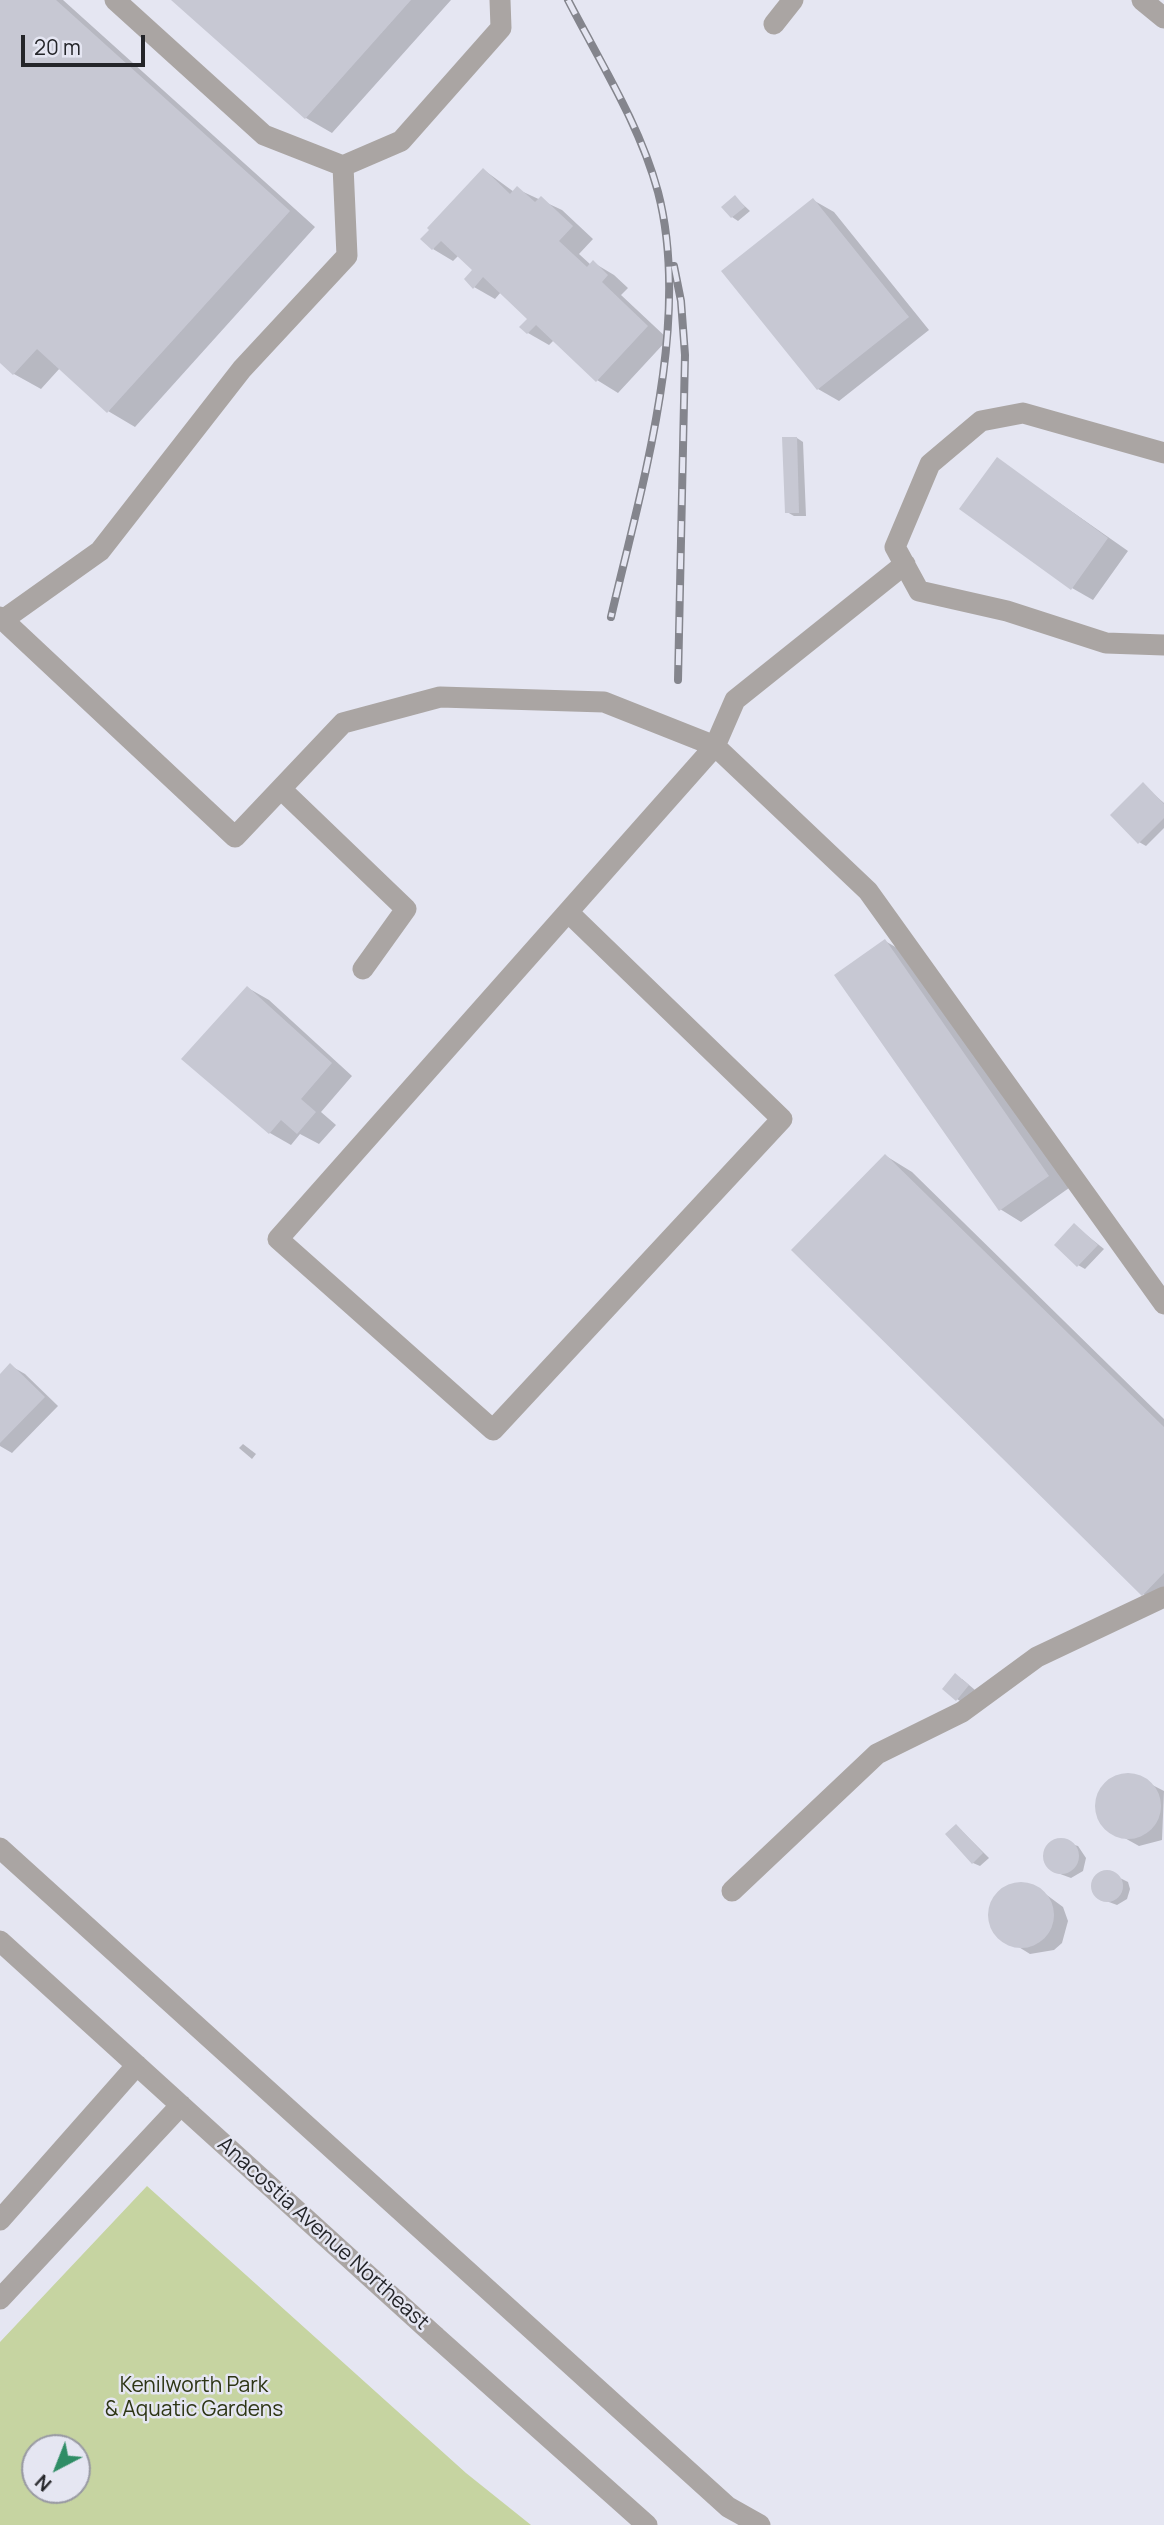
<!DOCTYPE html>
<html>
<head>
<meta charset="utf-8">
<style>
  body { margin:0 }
  #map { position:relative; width:1164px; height:2525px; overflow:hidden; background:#e5e6f2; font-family:Manrope,sans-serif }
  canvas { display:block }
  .north { position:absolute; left:21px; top:2434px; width:70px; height:70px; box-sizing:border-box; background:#e5e6f2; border:2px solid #9899a2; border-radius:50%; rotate:222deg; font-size:19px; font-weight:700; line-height:28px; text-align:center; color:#242529 }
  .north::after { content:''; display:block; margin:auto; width:24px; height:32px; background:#2f8d66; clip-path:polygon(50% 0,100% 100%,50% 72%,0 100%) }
  .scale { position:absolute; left:21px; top:35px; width:124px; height:32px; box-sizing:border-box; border:4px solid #242529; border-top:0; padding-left:9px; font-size:21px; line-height:24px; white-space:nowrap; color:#242529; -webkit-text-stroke:5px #e5e6f2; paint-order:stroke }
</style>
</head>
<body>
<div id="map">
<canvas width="1164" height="2525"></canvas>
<div class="north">N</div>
<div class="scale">20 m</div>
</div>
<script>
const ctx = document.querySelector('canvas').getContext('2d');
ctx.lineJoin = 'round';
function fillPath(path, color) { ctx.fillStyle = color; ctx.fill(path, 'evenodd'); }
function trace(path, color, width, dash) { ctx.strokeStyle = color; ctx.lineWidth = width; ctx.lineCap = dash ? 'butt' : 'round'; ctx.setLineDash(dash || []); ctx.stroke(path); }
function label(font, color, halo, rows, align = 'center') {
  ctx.font = font + ' Manrope,sans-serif'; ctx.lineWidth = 5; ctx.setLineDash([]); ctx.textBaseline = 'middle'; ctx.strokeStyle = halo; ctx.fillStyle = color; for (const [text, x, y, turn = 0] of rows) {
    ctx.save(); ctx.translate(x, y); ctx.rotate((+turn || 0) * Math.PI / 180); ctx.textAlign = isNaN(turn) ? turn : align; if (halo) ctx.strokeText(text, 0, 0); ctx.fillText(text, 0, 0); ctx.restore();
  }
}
fillPath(new Path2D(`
  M147 2186 466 2473 531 2525H0V2342ZM77 2448V2490H35V2448Z`), '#c6d4a1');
fillPath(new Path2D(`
  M0 0H63L315 227 135 427 108 411 60 368 41 389 14 374 0 361Z
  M174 0H451L332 133 306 118Z
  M484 170 514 192 517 189 562 210 593 239 579 254 591 265 594 263 614 275 628 288 621 295 668 339 618 393 597 380 554 340 549 345 528 333 530 319 501 292 495 299 474 287V270L459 255 453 261 433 249Z
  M735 197 750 211 738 221 732 217Z
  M813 200 834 212 929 330 839 401 818 389Z
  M797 438 803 442 806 516H794L787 512Z
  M997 459 1128 551 1093 600 1072 588Z
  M1143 785 1164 803V828L1146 846 1139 842Z
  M885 941 906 953 1069 1188 1021 1222 1000 1209Z
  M248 988 269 1000 352 1076 321 1112 336 1125 319 1144 300 1134 291 1145 270 1133Z
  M886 1156 912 1172 1164 1419V1606L1143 1594Z
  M1074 1225 1104 1249 1085 1269 1078 1265Z
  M11 1366 25 1374 58 1406 12 1453 0 1446V1377Z
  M243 1444 256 1454 252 1459 239 1448Z
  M962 1679 975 1690 963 1703 957 1699Z
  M1131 1774 1164 1791 1162 1840 1139 1846 1103 1826 1098 1816 1097 1800 1109 1781Z
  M957 1826 989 1858 980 1866 973 1863Z
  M1057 1840 1078 1846 1086 1858 1083 1871 1071 1878 1052 1871 1045 1859 1046 1848Z
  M1106 1871 1128 1882 1130 1889 1127 1899 1117 1905 1098 1898 1092 1884 1095 1877Z
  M1018 1884 1040 1890 1063 1907 1068 1921 1062 1943 1054 1950 1030 1954 996 1933 991 1911 996 1897Z`), '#0003');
fillPath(new Path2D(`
  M0 0H56L290 211 107 413 37 349 13 375 0 363Z
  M171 0H411L305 119Z
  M483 168 510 194 517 186 535 202 541 196 573 226 559 241 587 267 593 260 608 275 602 282 648 326 596 382 536 325 527 334 519 327 527 319 483 277 473 289 464 279 472 270 441 241 432 250 420 239 429 230 427 228Z
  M735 195 745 207 731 218 721 207Z
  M813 198 909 317 817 390 721 271Z
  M782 437H797L799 513H785Z
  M997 457 1108 538 1071 590 959 509Z
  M1143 782 1164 804V818L1138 844 1110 815Z
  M885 939 1049 1176 999 1211 834 975Z
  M247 986 332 1063 301 1099 316 1112 297 1134 281 1120 269 1134 181 1059Z
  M885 1154 1164 1427V1573L1142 1596 791 1250Z
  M1074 1223 1098 1245 1077 1267 1054 1245Z
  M10 1363 45 1397 0 1443V1374Z
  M955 1673 969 1685 956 1701 942 1689Z
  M1095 1806a33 33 0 1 1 66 0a33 33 0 1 1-66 0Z
  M956 1824 983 1853 972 1864 945 1834Z
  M1043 1856a18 18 0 1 1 36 0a18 18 0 1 1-36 0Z
  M1091 1886a16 16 0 1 1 32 0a16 16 0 1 1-32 0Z
  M988 1915a33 33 0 1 1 66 0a33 33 0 1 1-66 0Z`), '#c7c8d3');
trace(new Path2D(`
  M115 0 264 135 343 166 401 141 501 28 500 0
  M1142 0 1164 18
  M774 24 793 0
  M1164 453 1023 413 981 421 930 464 895 547 919 591 1007 611 1106 643 1164 645
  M905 564 735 700 715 746 868 891 1164 1304
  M0 617 235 837 343 723 440 697 604 702 715 746 278 1239 493 1430 782 1119 568 912
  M3 620 100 551 242 369 347 256 343 166
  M281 789 406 909 363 969
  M0 1848 728 2507 760 2525
  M732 1891 877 1754 962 1712 1037 1657 1164 1597
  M0 1941 435 2336
  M0 2220 137 2065
  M0 2299 181 2105`), '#aaa5a3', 21);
trace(new Path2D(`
  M435 2336 647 2525`), '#aaa5a3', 21);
const rail = new Path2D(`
  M568 0C600 62 640 125 658 192 692 322 641 488 611 617
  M674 266 681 301 685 355 678 680`);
trace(rail, '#84858d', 8);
trace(rail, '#e5e6f2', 5, [16]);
label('21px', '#242529', '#e5e6f2', [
  ["Anacostia Avenue Northeast",323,2234,42]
]);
label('21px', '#2d3514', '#e5e6f2', [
  ["Kenilworth Park",194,2386],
  ["& Aquatic Gardens",194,2410]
]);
</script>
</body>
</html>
